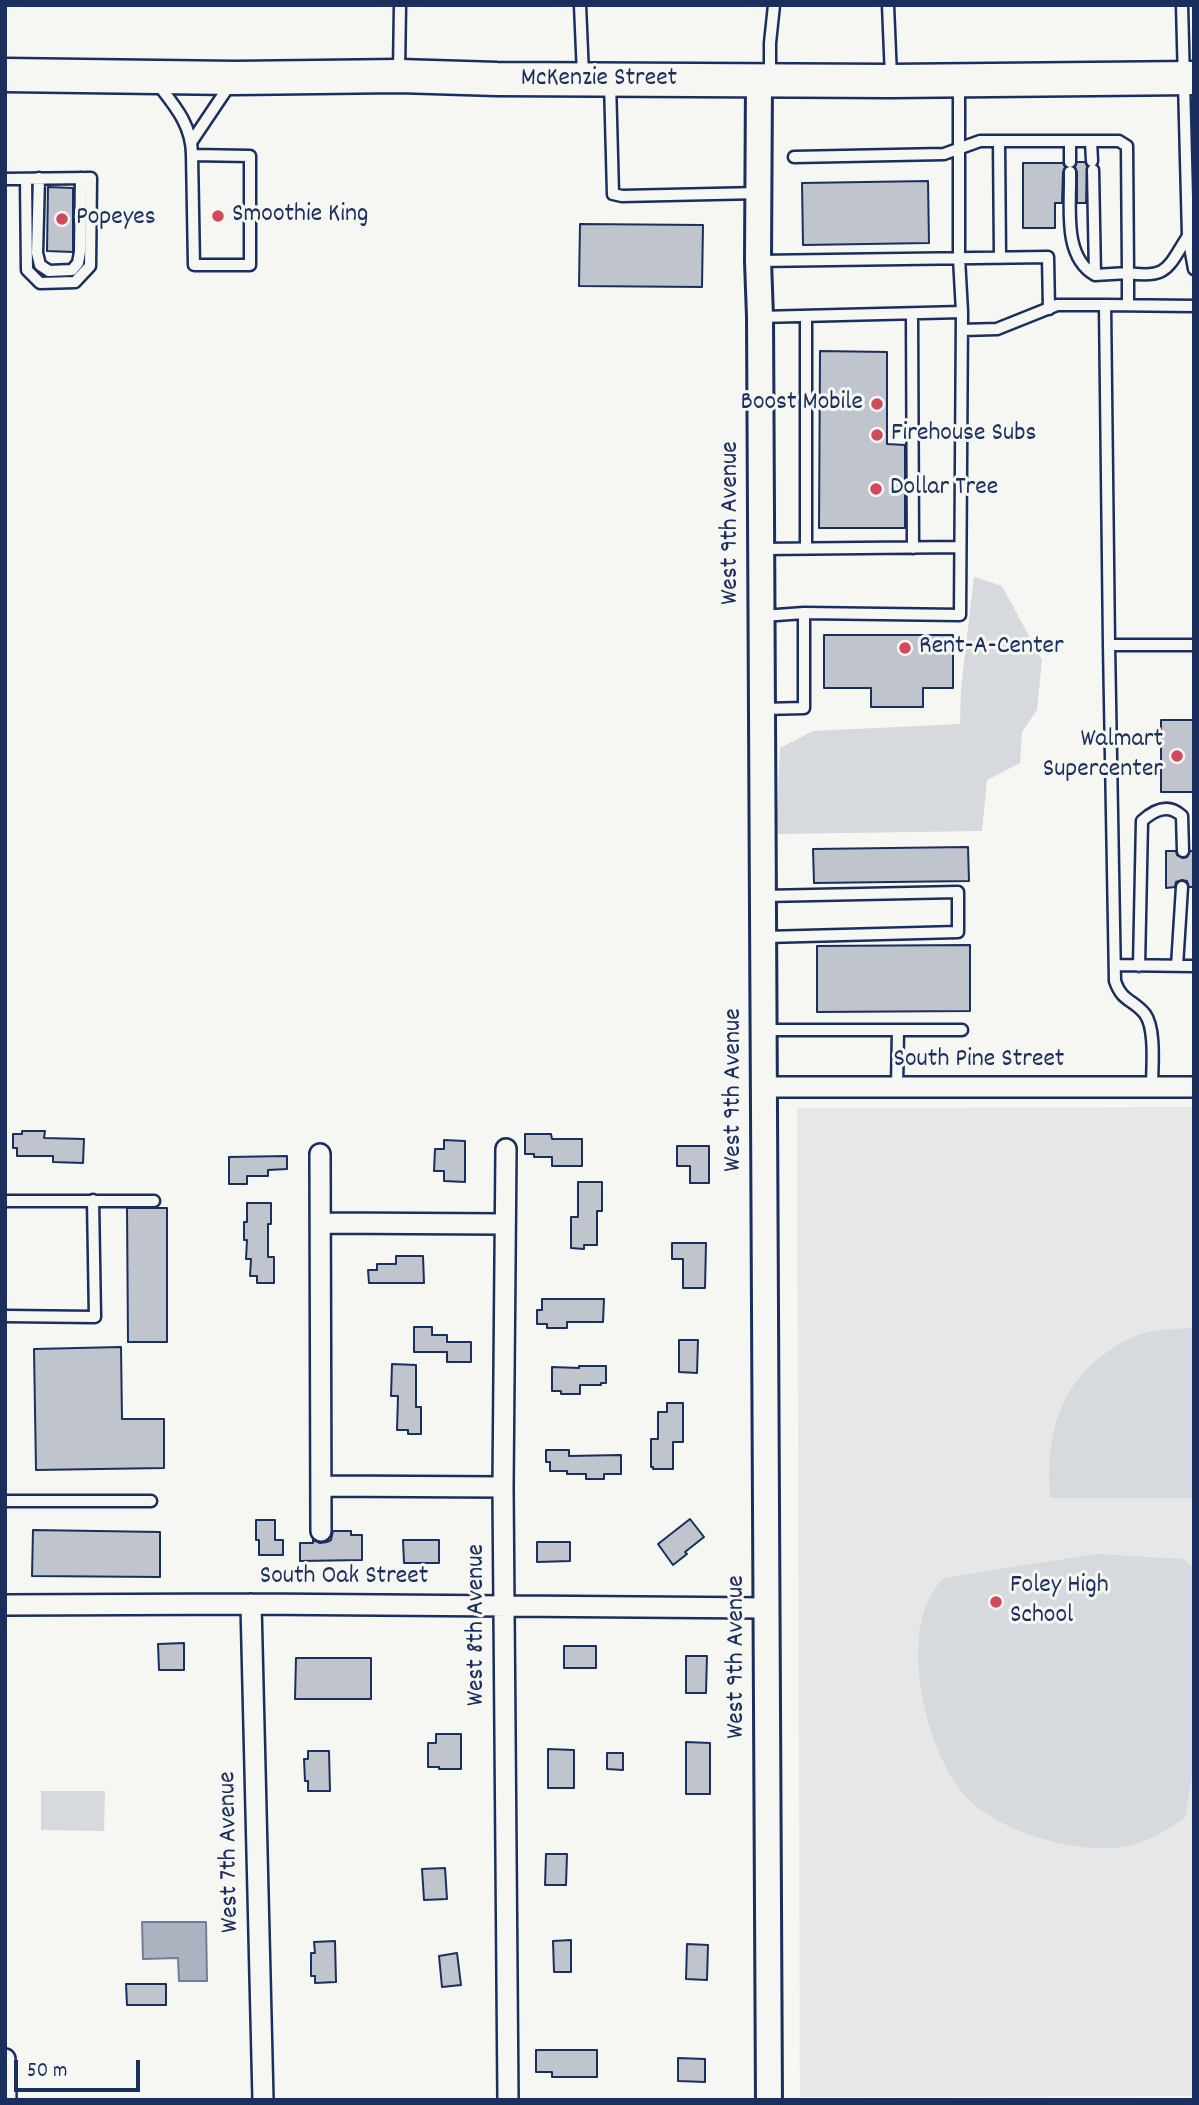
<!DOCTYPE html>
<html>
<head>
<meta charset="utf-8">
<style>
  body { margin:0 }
  #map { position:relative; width:1199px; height:2105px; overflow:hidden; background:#f6f6f2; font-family:Dekko,sans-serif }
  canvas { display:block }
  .frame { position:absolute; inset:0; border:7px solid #1b2f5e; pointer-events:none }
  .scale { position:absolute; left:14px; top:2060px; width:126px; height:32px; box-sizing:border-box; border:4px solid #1b2f5e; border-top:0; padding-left:9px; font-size:21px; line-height:24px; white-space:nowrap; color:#1b2f5e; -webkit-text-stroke:5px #f6f6f2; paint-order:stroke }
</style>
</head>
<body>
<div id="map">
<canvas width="1199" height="2105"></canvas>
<div class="frame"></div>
<div class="scale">50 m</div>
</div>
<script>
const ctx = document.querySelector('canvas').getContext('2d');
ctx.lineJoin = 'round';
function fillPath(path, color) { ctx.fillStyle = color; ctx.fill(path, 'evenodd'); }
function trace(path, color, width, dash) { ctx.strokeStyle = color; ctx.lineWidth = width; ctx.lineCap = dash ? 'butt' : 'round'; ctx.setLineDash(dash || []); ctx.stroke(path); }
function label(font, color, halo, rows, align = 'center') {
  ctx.font = font + ' Dekko,sans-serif'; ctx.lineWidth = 6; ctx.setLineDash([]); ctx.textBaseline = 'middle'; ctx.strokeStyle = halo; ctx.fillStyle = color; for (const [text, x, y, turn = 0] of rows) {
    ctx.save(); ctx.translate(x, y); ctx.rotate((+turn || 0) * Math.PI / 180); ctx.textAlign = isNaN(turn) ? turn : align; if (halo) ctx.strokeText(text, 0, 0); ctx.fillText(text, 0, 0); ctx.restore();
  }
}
fillPath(new Path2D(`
  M1194 1107V2096L800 2097 797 1108Z`), '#e6e7e7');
fillPath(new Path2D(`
  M974 577 1002 586 1042 660 1037 710 1022 732 1020 763 987 780 982 831 776 834 780 748 813 731 960 724 961 688Z
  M1194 1328V1498H1050C1046 1445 1055 1393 1099 1358 1111 1349 1122 1341 1135 1336 1153 1329 1175 1329 1194 1328Z
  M1096 1554 1184 1559 1194 1569V1763L1185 1818C1166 1831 1146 1843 1123 1847 1077 1854 1003 1833 969 1800 928 1758 901 1648 931 1595 934 1589 939 1584 943 1578Z
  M41 1791H105L104 1831 41 1830Z`), '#d6d9dd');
const water = new Path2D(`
  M142 1922H206L207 1981H179L178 1958 143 1959Z`);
fillPath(water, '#abb2c0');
trace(water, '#717e99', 2);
const building = new Path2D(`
  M1077 162H1085L1087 166 1086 203H1077V172L1075 167Z
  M1023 163H1063L1065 167 1063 172 1062 203H1055V228H1023Z
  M928 181 929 243 803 245 802 183Z
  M48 187 73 188V252L47 251Z
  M580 224 703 225 702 287 579 286Z
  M820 351 887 352V444L905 445V528H819Z
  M824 635H953V688H923V707H871V688H824Z
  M1161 720H1194V792H1161Z
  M968 847 969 881 814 883 813 849Z
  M1166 851H1176L1177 855 1183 858 1187 857 1190 851H1194V887H1189L1187 881 1182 880 1176 882 1175 887 1166 888Z
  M970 945V1011L817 1012V946Z
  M22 1131H45L44 1138 84 1139 83 1163 53 1162V1156H17V1148H13V1134H22Z
  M525 1134H551L552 1139H582V1166H552V1157H534V1154H525Z
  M444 1140 465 1141V1182L444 1181V1171H434L435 1149H444Z
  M677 1146H709V1183H690V1166H677Z
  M287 1156V1169L268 1170V1176H247V1184H229V1157Z
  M578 1182H602V1211H597V1245H584V1249L571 1248V1217H578Z
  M247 1203H271V1224H268V1257H274V1283H257V1276H250L251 1259H246L247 1240H244V1222H247Z
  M127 1208H167V1342H128Z
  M672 1243H706L705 1288H683V1259H672Z
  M396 1256H423L424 1283H369L368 1270H377V1264H396Z
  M542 1299H604L603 1322H567V1328H547V1324H537V1310H542Z
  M414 1327H432V1335H447V1342H471V1362H447V1352H414Z
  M679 1340H698L697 1373 679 1372Z
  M121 1347 122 1419H164V1468L36 1470 34 1349Z
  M392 1364 416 1365V1407H421V1434H408V1430H397L398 1396H391Z
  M579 1366H606V1383H601V1385H580V1394H561V1391H552V1367L579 1368Z
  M667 1403H683V1442H673V1469H653V1467H651V1439H658V1412H667Z
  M546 1450H569V1456L621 1455V1474H604V1479H586V1474H567V1471H550V1462H546Z
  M690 1519 704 1537 685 1552 687 1554 673 1565 658 1544Z
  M256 1520H275V1540H283V1555H259V1540H256Z
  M33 1530 160 1532V1577L32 1576Z
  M333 1531H351V1535H362V1560L300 1561V1543H313V1540L320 1543 327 1542 331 1540Z
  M403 1540H439V1563H404Z
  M537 1542H570V1561L537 1562Z
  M184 1643V1670H159L158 1644Z
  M564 1646H596V1668H564Z
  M686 1656H707L706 1693H686Z
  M296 1658H371V1699H295Z
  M436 1734H461V1769H439V1767H428V1743H436Z
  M686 1742 710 1743V1794H686Z
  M548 1749 574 1750V1788H548Z
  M308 1751H329L330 1791H308V1781H305L304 1759H308Z
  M607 1753H623V1770L607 1769Z
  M546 1854H567L566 1885H545Z
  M445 1868 447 1899 424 1900 422 1869Z
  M571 1940V1972H554L553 1941Z
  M335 1941 336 1982 315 1983V1976H311V1953H315L314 1942Z
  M687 1944 708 1945 707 1980 686 1979Z
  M457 1953 461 1985 442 1987 439 1956Z
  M126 1984H166V2005H127Z
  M536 2050H597V2077H552V2072H536Z
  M678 2058 705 2059V2082L678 2081Z`);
fillPath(building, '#c0c4cd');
trace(building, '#1b2f5e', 2);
const service = new Path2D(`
  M580 5 583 75
  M888 5 891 77
  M1182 5 1188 236 1194 269
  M399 72 400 5
  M770 78V43L774 5
  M610 82 613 194 622 196 759 193
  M157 83C174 105 192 125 192 155L194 265H250V156L192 155
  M192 141 231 83
  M999 141 1000 258
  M1070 141V162
  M1091 141 1092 161
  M794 157 944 154 980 141H1119L1127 146 1128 273C1168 279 1168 267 1188 236H1194
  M1093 170 1095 275 1128 273V305
  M1070 172C1071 206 1062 256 1095 275
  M39 178 37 253 40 265 49 271 72 270 78 263 80 252 81 178
  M5 179 91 178 90 266 75 282 40 283 27 270 26 179
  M758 261 1048 257 1049 309
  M1194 306 1105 305 1109 645H1194
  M912 314 913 548
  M760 317 962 312 959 258V84
  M962 330 997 329 1057 305H1105
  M762 549 960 547
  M806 549V316
  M763 616 804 613 960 615 962 312
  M1109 645 1115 981C1122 1002 1133 999 1145 1014 1156 1029 1152 1068 1152 1087
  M763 709 804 708V613
  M764 896 958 892V932L765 937
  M1115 965 1194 966
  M1139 966 1142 821C1154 810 1168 803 1182 816L1183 851
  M1177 966 1182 887
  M765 1030H898L897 1087
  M898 1030H962
  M5 1201H154
  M5 1316 95 1317 93 1200
  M5 1501H151`);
const minor = new Path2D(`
  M765 1087H1194
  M506 1149 503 1487 508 2100
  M320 1154 321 1531
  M321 1223 505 1224
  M322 1486 503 1487
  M251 1604 263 2100
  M5 1605 251 1604 767 1608
  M5 2059 6 2100`);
const tertiary = new Path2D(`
  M759 80 758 261 760 317 769 2100`);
const primary = new Path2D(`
  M5 75 235 78 399 76 497 79 891 81 1194 78`);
trace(service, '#1b2f5e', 15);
trace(minor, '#1b2f5e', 24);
trace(tertiary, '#1b2f5e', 30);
trace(primary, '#1b2f5e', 37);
trace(service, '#f6f6f2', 10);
trace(minor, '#f6f6f2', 19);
trace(tertiary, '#f6f6f2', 24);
trace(primary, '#f6f6f2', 32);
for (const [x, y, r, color] of [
  [218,216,7,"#d1495b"],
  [62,219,7,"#d1495b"],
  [877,404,7,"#d1495b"],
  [877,435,7,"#d1495b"],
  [876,489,7,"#d1495b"],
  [905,648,7,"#d1495b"],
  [1177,756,7,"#d1495b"],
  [996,1602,7,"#d1495b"]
]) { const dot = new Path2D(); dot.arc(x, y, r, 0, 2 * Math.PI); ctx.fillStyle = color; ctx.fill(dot); trace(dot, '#f6f6f2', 2.5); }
label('26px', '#1b2f5e', '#f6f6f2', [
  ["McKenzie Street",599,80],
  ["West 9th Avenue",732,523,-90],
  ["South Pine Street",979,1061],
  ["West 9th Avenue",735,1090,-90],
  ["South Oak Street",344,1578],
  ["West 8th Avenue",478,1625,-90],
  ["West 9th Avenue",738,1657,-90],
  ["West 7th Avenue",231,1852,-91]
]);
label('26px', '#1b2f5e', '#f6f6f2', [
  ["Smoothie King",232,216],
  ["Popeyes",76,219],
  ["Boost Mobile",863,404,"right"],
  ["Firehouse Subs",891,435],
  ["Dollar Tree",890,489],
  ["Rent-A-Center",919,648],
  ["Walmart",1163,741,"right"],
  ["Supercenter",1163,771,"right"],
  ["Foley High",1010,1587],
  ["School",1010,1617]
], 'left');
</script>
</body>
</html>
